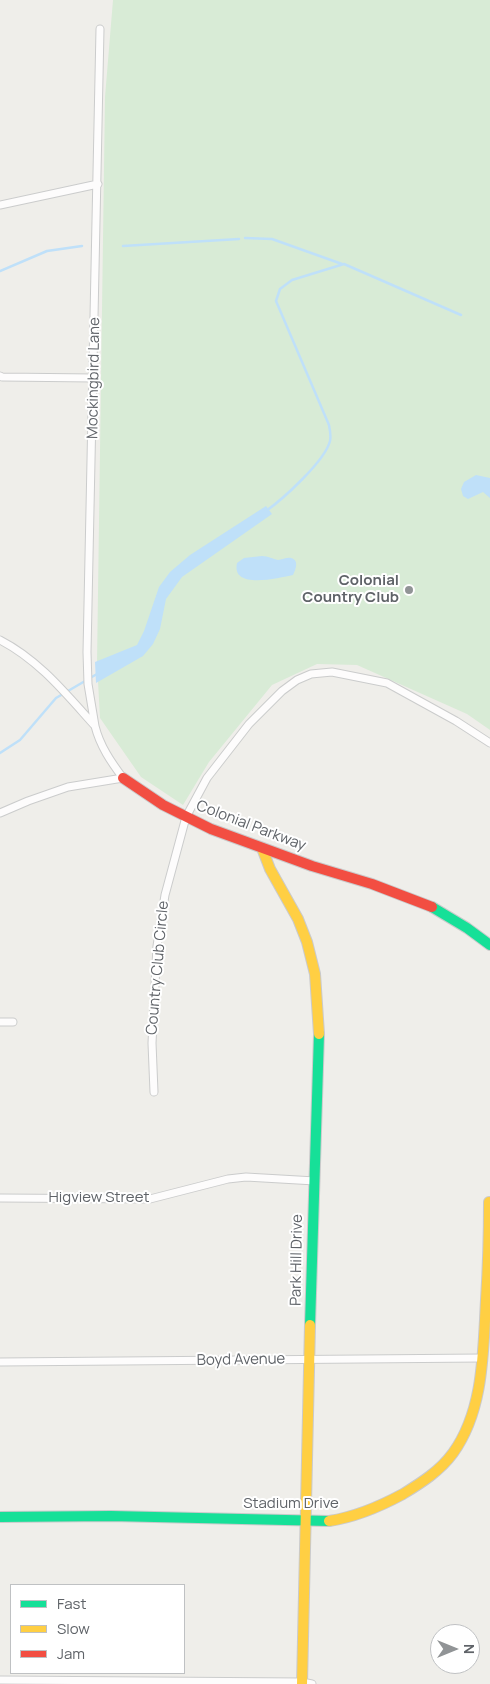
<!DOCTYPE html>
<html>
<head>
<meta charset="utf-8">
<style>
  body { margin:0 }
  #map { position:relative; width:490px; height:1684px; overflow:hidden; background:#efeeea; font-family:Manrope,sans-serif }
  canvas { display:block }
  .legend { position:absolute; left:10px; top:1584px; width:175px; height:90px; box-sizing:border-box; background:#fff; border:1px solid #bfc1c3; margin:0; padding:6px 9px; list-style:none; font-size:15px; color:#5f6368 }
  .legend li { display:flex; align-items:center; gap:10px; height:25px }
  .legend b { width:25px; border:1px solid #bfc1c3 }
  .north { position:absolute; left:430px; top:1624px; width:50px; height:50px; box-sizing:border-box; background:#fff; border:1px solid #bfc1c3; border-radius:50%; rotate:90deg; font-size:14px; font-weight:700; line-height:20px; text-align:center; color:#5f6368 }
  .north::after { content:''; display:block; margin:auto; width:18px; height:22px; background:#919496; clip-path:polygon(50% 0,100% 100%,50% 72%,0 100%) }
</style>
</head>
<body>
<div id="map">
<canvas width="490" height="1684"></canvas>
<ul class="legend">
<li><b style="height:6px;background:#16e098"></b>Fast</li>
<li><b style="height:6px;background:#ffcf43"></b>Slow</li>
<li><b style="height:6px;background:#f24e42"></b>Jam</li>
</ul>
<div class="north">N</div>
</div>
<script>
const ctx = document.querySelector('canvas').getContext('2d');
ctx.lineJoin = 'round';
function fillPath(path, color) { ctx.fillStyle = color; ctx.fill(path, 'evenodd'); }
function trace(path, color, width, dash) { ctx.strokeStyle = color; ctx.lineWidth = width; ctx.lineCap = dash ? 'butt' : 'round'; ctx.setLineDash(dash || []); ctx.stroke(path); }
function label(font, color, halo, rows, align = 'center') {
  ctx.font = font + ' Manrope,sans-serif'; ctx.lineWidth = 4; ctx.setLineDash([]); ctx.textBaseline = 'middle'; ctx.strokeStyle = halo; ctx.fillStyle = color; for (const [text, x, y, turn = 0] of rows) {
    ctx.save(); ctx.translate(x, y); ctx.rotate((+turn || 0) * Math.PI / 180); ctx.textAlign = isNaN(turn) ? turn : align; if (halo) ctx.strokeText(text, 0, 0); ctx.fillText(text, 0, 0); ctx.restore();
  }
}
fillPath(new Path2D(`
  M113 0H490V730L467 714 357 665 317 664 272 685 209 762 183 805 141 777 100 718 97 663 105 97Z`), '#d8ebd6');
fillPath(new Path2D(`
  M476 475 490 478V498L483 492 468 499 463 496 461 489 464 482Z
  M266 506 272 514 182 577 166 599 160 629 153 644 143 656 96 683 95 662 137 645 144 631 159 587 170 572 190 555Z
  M262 556C268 556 273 559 278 560 282 560 287 557 291 558 300 560 295 571 293 575 278 578 231 590 237 563L244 558Z`), '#bfe0f9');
trace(new Path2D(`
  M245 238 272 239 342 264
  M123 246 239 239
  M0 271 47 251 82 246
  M266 511C283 499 325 461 330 441 331 437 330 430 329 425L276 301 280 289 292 280 344 264 461 315
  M0 753 20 740 56 698 97 674`), '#bfe0f9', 2.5);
const street = new Path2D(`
  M0 205 98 184
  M0 376 2 377 94 378
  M0 640C39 660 66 694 95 726 100 746 111 762 123 778L68 787 28 801 0 813
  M95 726 88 684 87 652 100 29
  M0 1022H13
  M154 1092 152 1043 157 946 165 895 186 817 207 778 249 724 282 691 297 680 311 674 332 672 387 683 456 721 490 743
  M0 1198 150 1199 228 1179 246 1177 315 1181
  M0 1362 482 1358
  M0 1680 302 1682 312 1684`);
const fast = new Path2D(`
  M432 907 467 928 490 945
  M310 1325 319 1034
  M0 1517 111 1516 329 1521`);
const slow = new Path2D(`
  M262 848 270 869 298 919 307 942 315 974 319 1034
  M329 1521C356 1517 379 1507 403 1494 421 1483 440 1471 453 1453 484 1410 483 1352 486 1300 488 1268 489 1235 489 1202
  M302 1684 310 1325`);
const jam = new Path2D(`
  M123 778 163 805 211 829 312 866 372 884 432 907`);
trace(street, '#cbcccc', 9);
trace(fast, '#cacacb', 12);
trace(slow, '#cacacb', 12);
trace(jam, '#cacacb', 12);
trace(street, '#fdfcfc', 7);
trace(fast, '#16e098', 10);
trace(slow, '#ffcf43', 10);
trace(jam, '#f24e42', 10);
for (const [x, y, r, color] of [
  [409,590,5,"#919496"]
]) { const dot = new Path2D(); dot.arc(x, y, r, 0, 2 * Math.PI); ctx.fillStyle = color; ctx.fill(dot); trace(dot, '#fff', 2); }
label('15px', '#5f6368', '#fff', [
  ["Mockingbird Lane",94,378,-89],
  ["Colonial Parkway",251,826,21],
  ["Country Club Circle",158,968,-85],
  ["Higview Street",99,1198],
  ["Park Hill Drive",297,1260,-89],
  ["Boyd Avenue",241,1360,-1],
  ["Stadium Drive",291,1504]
]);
label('bold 15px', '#5f6368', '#fff', [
  ["Colonial",399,581],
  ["Country Club",399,598]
], 'right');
</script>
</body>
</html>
